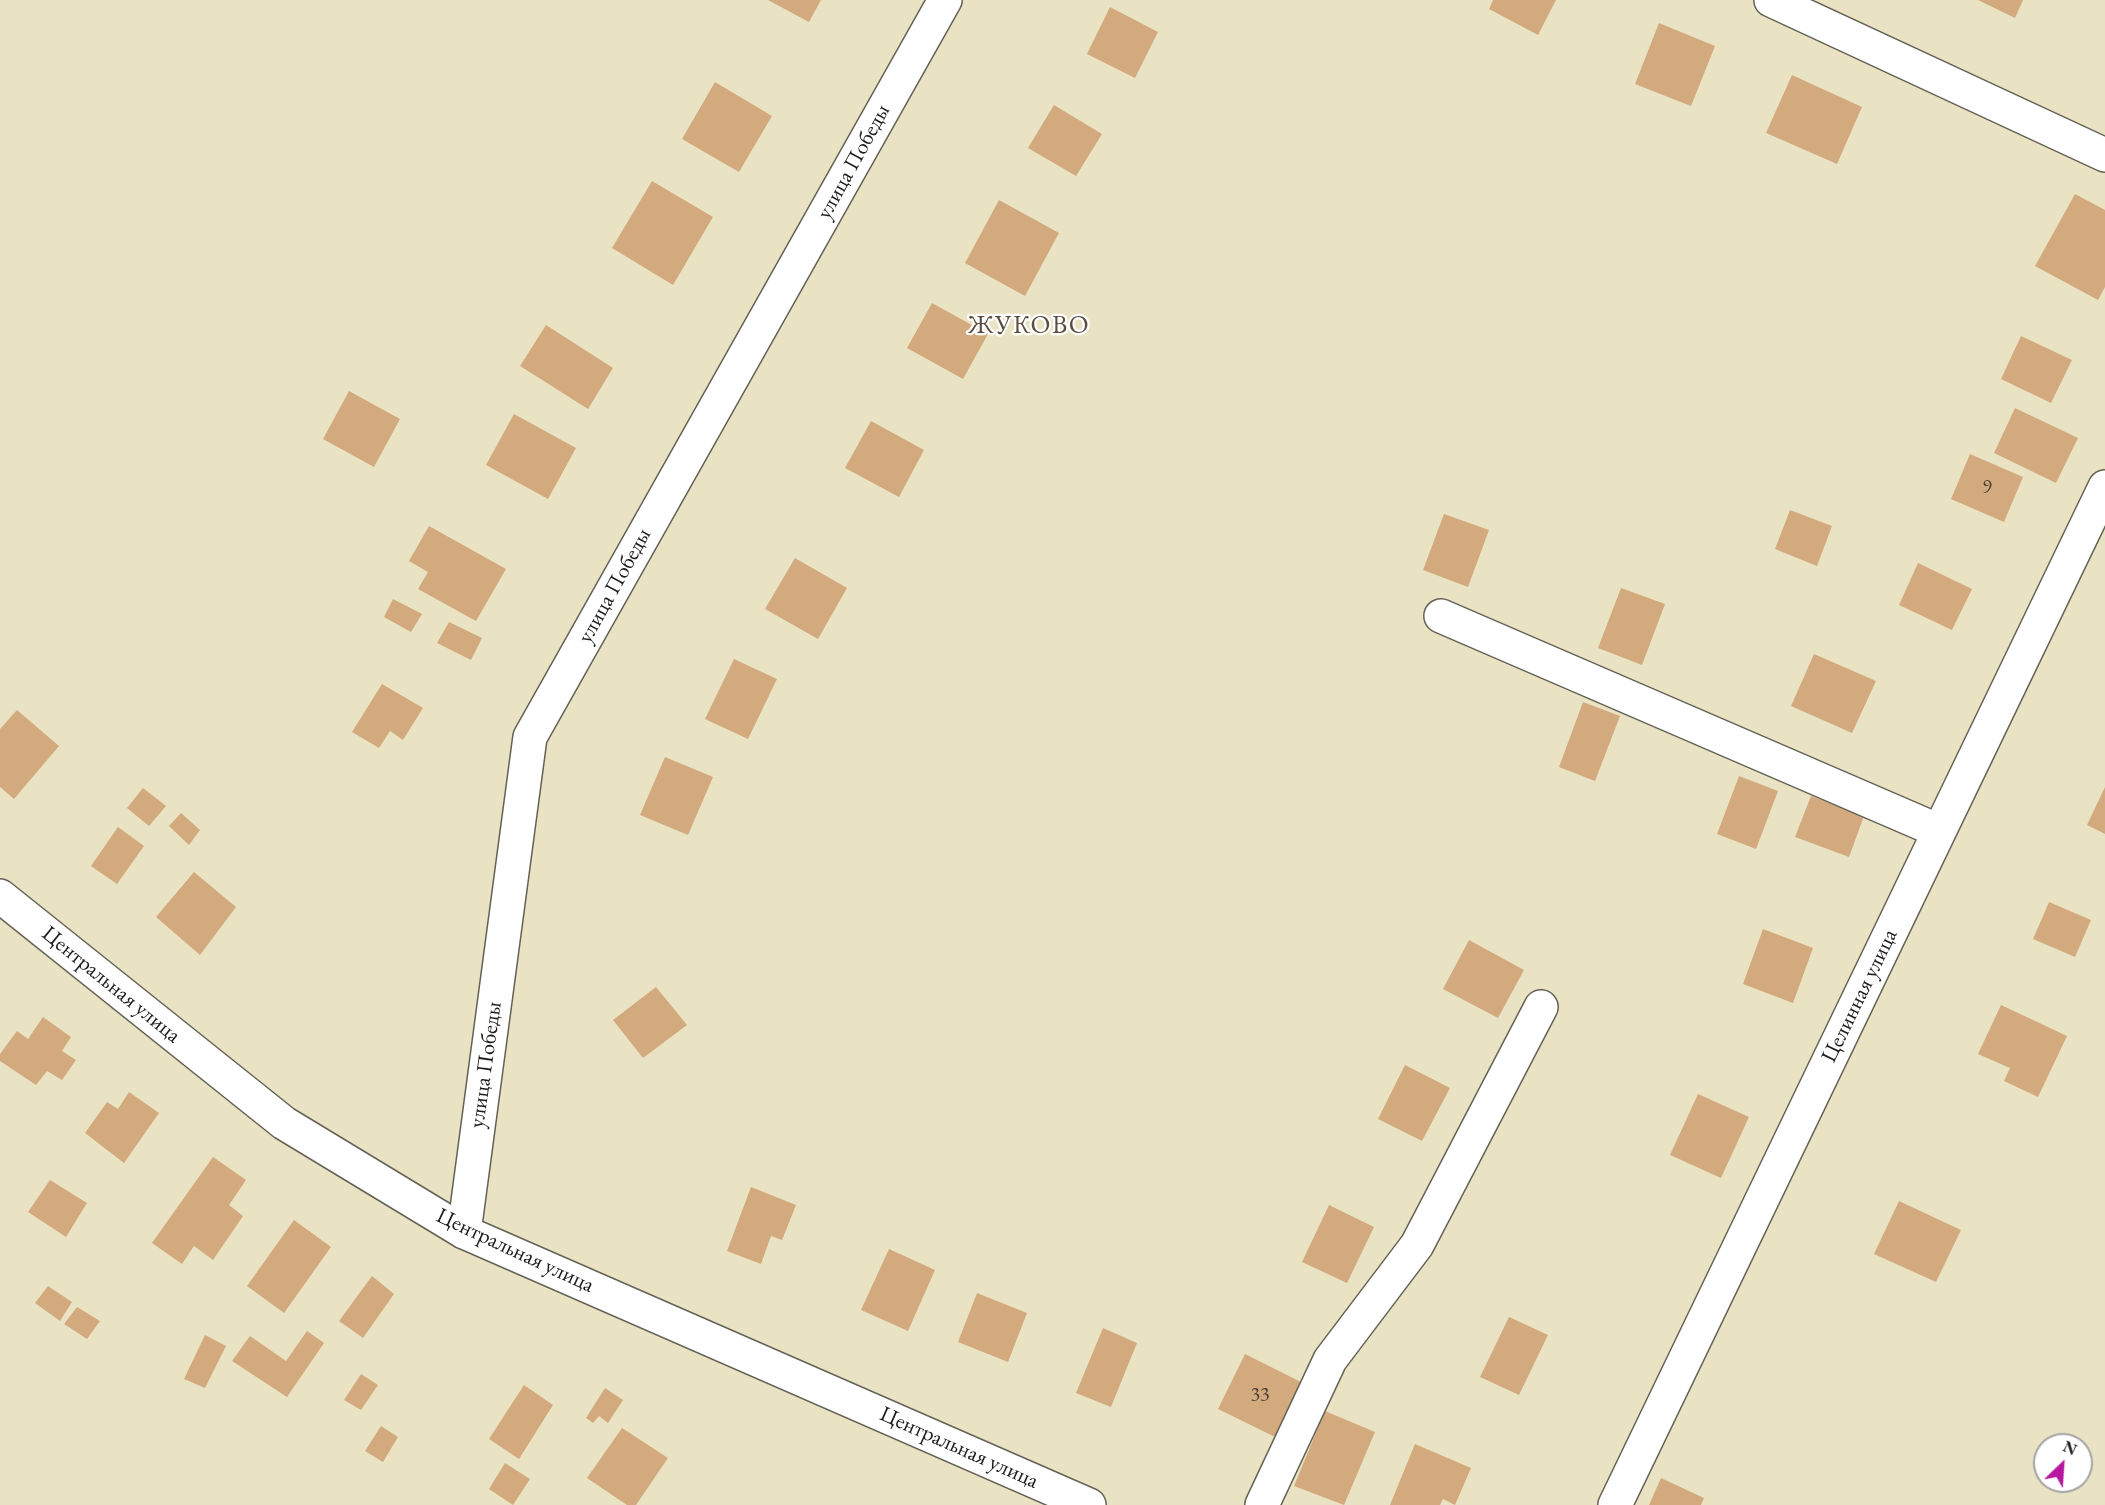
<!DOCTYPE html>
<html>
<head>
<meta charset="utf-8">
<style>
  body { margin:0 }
  #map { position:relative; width:2105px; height:1505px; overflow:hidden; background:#e9e3c3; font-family:"EB Garamond",serif }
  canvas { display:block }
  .north { position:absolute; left:2033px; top:1433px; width:60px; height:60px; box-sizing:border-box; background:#fff; border:2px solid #a4a4a4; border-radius:50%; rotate:25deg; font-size:16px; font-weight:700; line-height:24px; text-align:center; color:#1c1c1c }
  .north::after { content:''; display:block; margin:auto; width:21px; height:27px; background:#b5179e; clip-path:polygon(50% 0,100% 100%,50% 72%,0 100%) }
</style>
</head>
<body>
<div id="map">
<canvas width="2105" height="1505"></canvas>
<div class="north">N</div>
</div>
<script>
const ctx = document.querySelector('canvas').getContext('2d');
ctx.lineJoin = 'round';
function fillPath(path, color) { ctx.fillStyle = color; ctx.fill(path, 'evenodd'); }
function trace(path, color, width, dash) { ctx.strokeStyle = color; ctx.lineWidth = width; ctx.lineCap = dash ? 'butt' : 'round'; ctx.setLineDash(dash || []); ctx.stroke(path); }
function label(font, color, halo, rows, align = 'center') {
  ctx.font = font + ' "EB Garamond",serif'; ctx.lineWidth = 4.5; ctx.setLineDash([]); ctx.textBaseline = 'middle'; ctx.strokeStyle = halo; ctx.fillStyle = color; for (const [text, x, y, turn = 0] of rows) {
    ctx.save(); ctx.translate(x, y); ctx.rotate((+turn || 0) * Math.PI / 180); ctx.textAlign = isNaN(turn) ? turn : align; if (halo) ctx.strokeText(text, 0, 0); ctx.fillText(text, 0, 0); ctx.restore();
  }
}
fillPath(new Path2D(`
  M768 0H821L809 22Z
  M1493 0H1556L1538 35 1489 9Z
  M1978 0H2023L2015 18Z
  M1110 7 1158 32 1135 78 1087 54Z
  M1659 23 1715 46 1691 106 1635 84Z
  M1792 75 1862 107 1837 164 1766 133Z
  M715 82 772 116 739 172 682 139Z
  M1054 105 1102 134 1076 176 1028 148Z
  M652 181 713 217 673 285 612 248Z
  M2075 194 2105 210V287L2098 300 2035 266Z
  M999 200 1059 233 1025 296 965 263Z
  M932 303 988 334 963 379 907 348Z
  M546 325 613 368 588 409 520 366Z
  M2021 336 2072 360 2051 403 2001 379Z
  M349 391 400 419 374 467 323 439Z
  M2015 408 2078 438 2056 483 1994 453Z
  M514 414 576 448 548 499 486 465Z
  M871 421 924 450 899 497 845 468Z
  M1970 454 2023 477 2004 522 1951 499Z
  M1790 510 1832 526 1817 566 1775 549Z
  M1444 514 1489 530 1468 587 1423 570Z
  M429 526 506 569 476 621 418 589 428 572 409 561Z
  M795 558 847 588 818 639 765 609Z
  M1918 563 1972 589 1952 630 1899 605Z
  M1621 588 1665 604 1642 665 1598 648Z
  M393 599 422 614 411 632 384 617Z
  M449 622 482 638 471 660 437 643Z
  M1814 654 1876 681 1852 733 1791 706Z
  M734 659 777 679 748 739 705 719Z
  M382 684 423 708 403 740 390 731 379 748 352 732Z
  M1583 702 1620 716 1595 781 1559 767Z
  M17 710 59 746 14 799 0 787V729Z
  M665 757 713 777 688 835 640 815Z
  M1739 776 1778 791 1756 849 1717 834Z
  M2105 787V834L2087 825Z
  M143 788 166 806 149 826 127 808Z
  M1811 796 1864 816 1849 857 1795 837Z
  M181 813 200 830 189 845 169 826Z
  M118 827 144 846 117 884 91 866Z
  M194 872 236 907 200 955 156 917Z
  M2049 902 2091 920 2075 957 2033 939Z
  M1763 929 1813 948 1793 1003 1743 984Z
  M1469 940 1524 970 1498 1018 1443 989Z
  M656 987 687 1025 643 1058 613 1020Z
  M2001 1005 2067 1036 2038 1097 2004 1081 2010 1068 1978 1054Z
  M43 1017 71 1037 62 1051 76 1060 62 1080 47 1071 36 1085 0 1061V1054L17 1031 28 1039Z
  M1405 1065 1450 1088 1422 1141 1378 1119Z
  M129 1092 159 1113 124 1163 85 1133 107 1102 118 1109Z
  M1698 1094 1749 1117 1721 1178 1670 1155Z
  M213 1157 246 1180 229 1205 243 1216 213 1260 194 1246 182 1264 152 1243Z
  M50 1180 87 1203 66 1237 28 1212Z
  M751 1187 796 1205 782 1240 771 1236 761 1264 727 1251Z
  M1899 1201 1961 1230 1936 1282 1874 1254Z
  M1329 1205 1374 1227 1347 1283 1302 1262Z
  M294 1220 331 1247 284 1313 247 1286Z
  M889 1249 935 1270 908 1331 861 1310Z
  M372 1276 394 1294 363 1338 339 1321Z
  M48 1286 72 1302 60 1321 35 1303Z
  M977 1293 1027 1313 1008 1362 958 1342Z
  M77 1307 100 1321 87 1339 64 1324Z
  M1509 1317 1548 1335 1519 1395 1480 1377Z
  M1103 1328 1137 1343 1111 1407 1076 1393Z
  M307 1331 324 1343 287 1397 232 1361 250 1336 286 1361Z
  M205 1335 226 1346 205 1388 184 1379Z
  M1245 1354 1303 1383 1275 1437 1218 1409Z
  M361 1374 378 1385 361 1410 344 1400Z
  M524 1385 553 1405 519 1459 489 1439Z
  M605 1388 623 1400 608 1423 599 1416 593 1423 586 1418Z
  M1325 1411 1375 1432 1344 1505 1294 1486Z
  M381 1426 398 1437 383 1462 365 1451Z
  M622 1428 668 1458 636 1505H627L587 1478Z
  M1415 1444 1471 1468 1455 1505 1443 1499 1440 1505H1390Z
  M505 1463 530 1479 513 1505 489 1489Z
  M1661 1478 1704 1498 1701 1505H1649Z`), '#d2aa7e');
const minor = new Path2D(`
  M1771 0 2105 155
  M1441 616 1939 831
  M464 1232 530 737 945 0
  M1262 1505 1330 1360 1417 1245 1541 1007
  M1615 1505 2105 487`);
const tertiary = new Path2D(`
  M0 896 284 1123 464 1232 1089 1505`);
trace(minor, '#646256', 36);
trace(tertiary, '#646256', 36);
trace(minor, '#fff', 33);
trace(tertiary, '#fff', 33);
label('20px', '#4a4034', null, [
  ["9",1987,488],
  ["33",1260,1396]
]);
label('22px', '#1c1c1c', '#fff', [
  ["улица Победы",854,162,-61],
  ["улица Победы",615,586,-61],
  ["Центральная улица",111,985,39],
  ["Целинная улица",1860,996,-64],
  ["улица Победы",486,1065,-82],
  ["Центральная улица",515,1251,25],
  ["Центральная улица",959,1448,24]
]);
ctx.letterSpacing = '1.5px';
label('26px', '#5c4e3e', '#fff', [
  ["ЖУКОВО",1029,326]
]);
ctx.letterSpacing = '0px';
</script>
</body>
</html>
